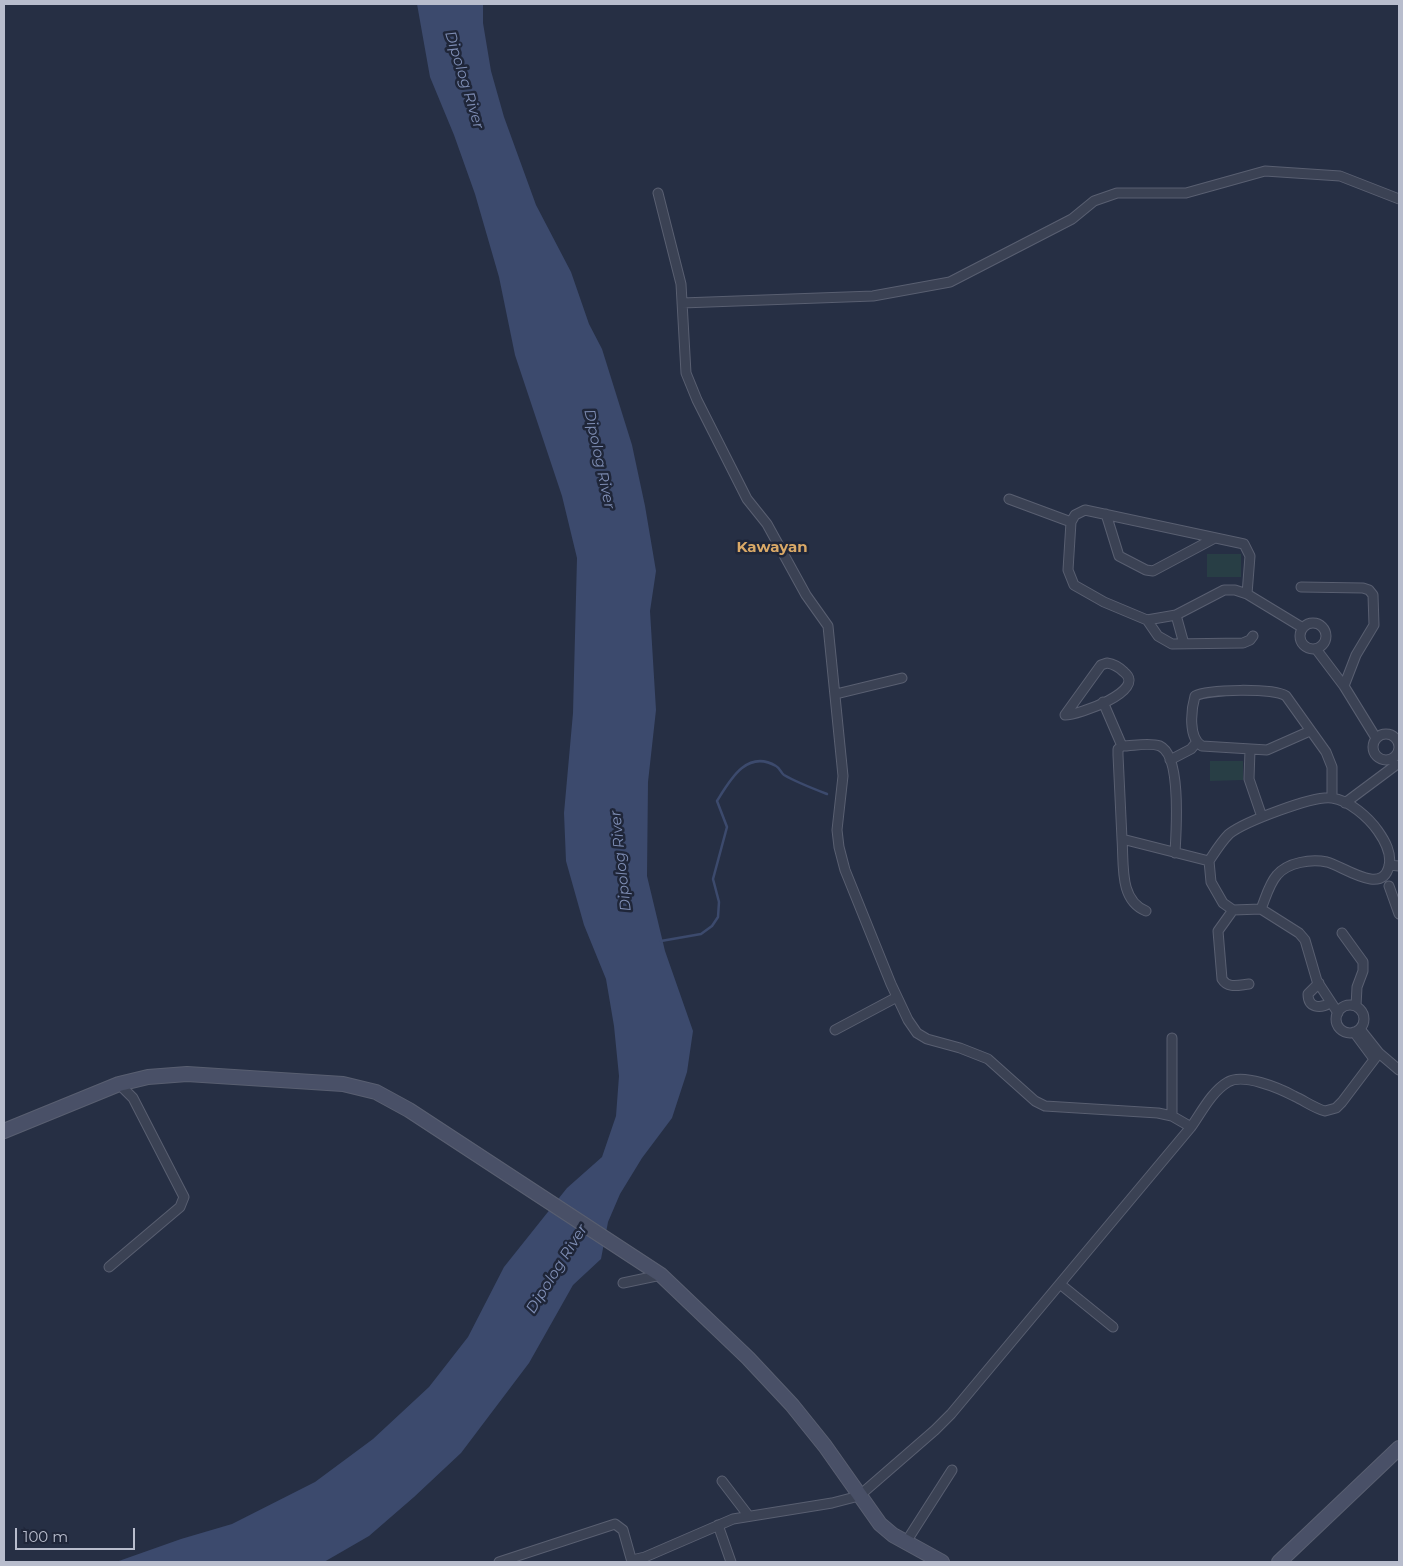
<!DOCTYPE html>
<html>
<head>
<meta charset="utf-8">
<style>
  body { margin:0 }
  #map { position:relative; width:1403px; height:1566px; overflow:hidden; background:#262f44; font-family:Montserrat,sans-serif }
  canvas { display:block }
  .frame { position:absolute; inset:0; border:5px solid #b8bdcd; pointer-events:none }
  .scale { position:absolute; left:15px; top:1528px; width:120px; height:22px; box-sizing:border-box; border:2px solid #b8bdcd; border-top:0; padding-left:6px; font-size:15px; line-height:18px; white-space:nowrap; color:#b8bdcd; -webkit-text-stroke:4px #1f2639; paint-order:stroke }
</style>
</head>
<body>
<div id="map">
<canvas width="1403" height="1566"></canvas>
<div class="frame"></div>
<div class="scale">100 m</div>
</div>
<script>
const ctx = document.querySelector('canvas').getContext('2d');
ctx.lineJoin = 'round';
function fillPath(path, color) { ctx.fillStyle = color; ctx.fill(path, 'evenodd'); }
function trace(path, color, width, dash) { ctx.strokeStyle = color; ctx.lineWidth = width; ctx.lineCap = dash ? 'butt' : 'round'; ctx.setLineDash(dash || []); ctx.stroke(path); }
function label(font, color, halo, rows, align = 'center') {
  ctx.font = font + ' Montserrat,sans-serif'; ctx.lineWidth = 5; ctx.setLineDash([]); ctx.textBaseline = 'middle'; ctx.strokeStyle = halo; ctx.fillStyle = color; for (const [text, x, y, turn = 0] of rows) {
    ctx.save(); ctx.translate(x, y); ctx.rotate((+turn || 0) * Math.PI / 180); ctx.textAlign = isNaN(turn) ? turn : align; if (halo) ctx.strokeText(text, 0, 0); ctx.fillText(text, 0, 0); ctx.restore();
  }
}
fillPath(new Path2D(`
  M1207 554H1241V577H1207Z
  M1210 761H1243V780L1210 781Z`), '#283e45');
fillPath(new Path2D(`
  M417 4H483V23L491 71 504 117 536 205 571 272 589 324 602 349 632 445 645 506 656 571 650 611 656 710 648 782 647 876 665 951 693 1031 687 1072 672 1118 642 1158 620 1194 608 1222 601 1259 573 1285 529 1363 461 1453 414 1497 369 1536 324 1562H116L181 1539 232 1524 315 1482 373 1439 429 1387 468 1337 504 1267 567 1188 602 1157 616 1116 619 1076 614 1026 606 979 584 925 566 861 564 813 573 713 577 558 562 496 515 355 499 277 475 194 454 135 430 77Z`), '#3c4a6d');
trace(new Path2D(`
  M661 941 701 934 712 926 718 917 719 902 713 879 727 827 717 801C730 780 747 749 776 766 780 768 781 773 784 775 796 782 814 789 827 794`), '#3c4a6d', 2.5);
const minor = new Path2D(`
  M658 193 681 284 686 373 697 400 747 499 767 524 806 595 828 626 843 776 837 830 839 847 845 870 891 984 908 1020 917 1033 927 1039 960 1048 988 1059 1035 1101 1045 1106 1158 1113 1172 1116 1191 1127
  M682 303 873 296 950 282 1072 219 1094 201 1117 193H1186L1265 171 1340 176 1399 199
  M1009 499 1071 522
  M1106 514 1119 556 1146 570 1153 571 1213 539
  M1301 587 1363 588 1369 590 1373 595 1374 625 1356 655 1344 686
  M1247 594 1250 556 1244 544 1085 510 1075 515 1071 522 1068 570 1074 585 1104 602 1147 620 1158 636 1172 644 1243 643 1250 640 1253 636
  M1176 615 1184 644
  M1147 620 1176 615 1224 590H1235L1247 594 1303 628
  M1300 636a13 13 0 1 1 26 0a13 13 0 1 1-26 0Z
  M1316 649 1344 686 1376 738
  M1107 663C1114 664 1119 667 1124 672 1148 691 1078 715 1065 715L1101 665Z
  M836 694 902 678
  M1103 702 1122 746
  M1310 731 1267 750 1202 746C1188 738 1191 710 1195 696 1208 689 1273 688 1286 696L1326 752 1332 767V798
  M1373 747a13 13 0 1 1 26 0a13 13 0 1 1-26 0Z
  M1250 750 1249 779 1262 817
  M1170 760 1191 749 1196 743
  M1345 803 1396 765
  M1122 839C1124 865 1119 900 1146 911
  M1175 853C1176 833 1182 756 1160 746 1149 742 1133 746 1122 746L1118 749V755L1122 839 1209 861 1211 882 1223 903 1233 910 1261 909 1299 933 1305 940 1317 981 1338 1013
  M1209 861C1215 852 1221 842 1229 834 1244 822 1314 795 1332 798 1349 800 1369 818 1378 831 1385 841 1392 853 1389 866 1382 896 1343 866 1327 862 1311 859 1288 862 1277 875 1269 884 1266 897 1261 909
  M1389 865 1399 866
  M1389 886 1399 914
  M1233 910 1218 931 1222 979C1228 989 1239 985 1249 984
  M1342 933 1363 962V971L1357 987 1356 1006
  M1319 983 1308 994C1308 1008 1320 1009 1330 1003
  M1336 1019a14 14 0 1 1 28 0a14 14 0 1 1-28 0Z
  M1360 1029 1379 1053 1399 1070
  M835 1030 897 997
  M1354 1032 1374 1059
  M1172 1116V1038
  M109 1267 180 1207 184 1197 133 1098 119 1084
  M623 1283 661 1275
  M1060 1284 1113 1327
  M722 1481 748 1515
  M718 1525 731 1562
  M906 1542 952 1470
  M632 1560 645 1557 733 1519 832 1503 859 1496 935 1430 951 1414 1191 1127C1201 1113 1212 1091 1228 1082 1243 1073 1279 1088 1294 1096 1305 1101 1314 1108 1325 1111L1336 1108 1342 1102 1379 1053
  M499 1562 615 1524 623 1530 632 1562`);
const secondary = new Path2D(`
  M4 1131 119 1084 148 1077 187 1074 343 1084 376 1092 409 1110 661 1275 748 1358 792 1405 825 1446 880 1524 893 1535 942 1562
  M1279 1562 1399 1448`);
trace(minor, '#595f71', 11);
trace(secondary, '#595f71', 16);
trace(minor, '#3b4254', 9);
trace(secondary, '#495067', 14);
label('italic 15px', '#7f8eb5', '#1f2639', [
  ["Dipolog River",464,80,73],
  ["Dipolog River",599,459,78],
  ["Dipolog River",621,861,-96],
  ["Dipolog River",557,1269,-58]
]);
label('bold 15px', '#daa967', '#1f2639', [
  ["Kawayan",772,548]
]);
</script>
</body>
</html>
